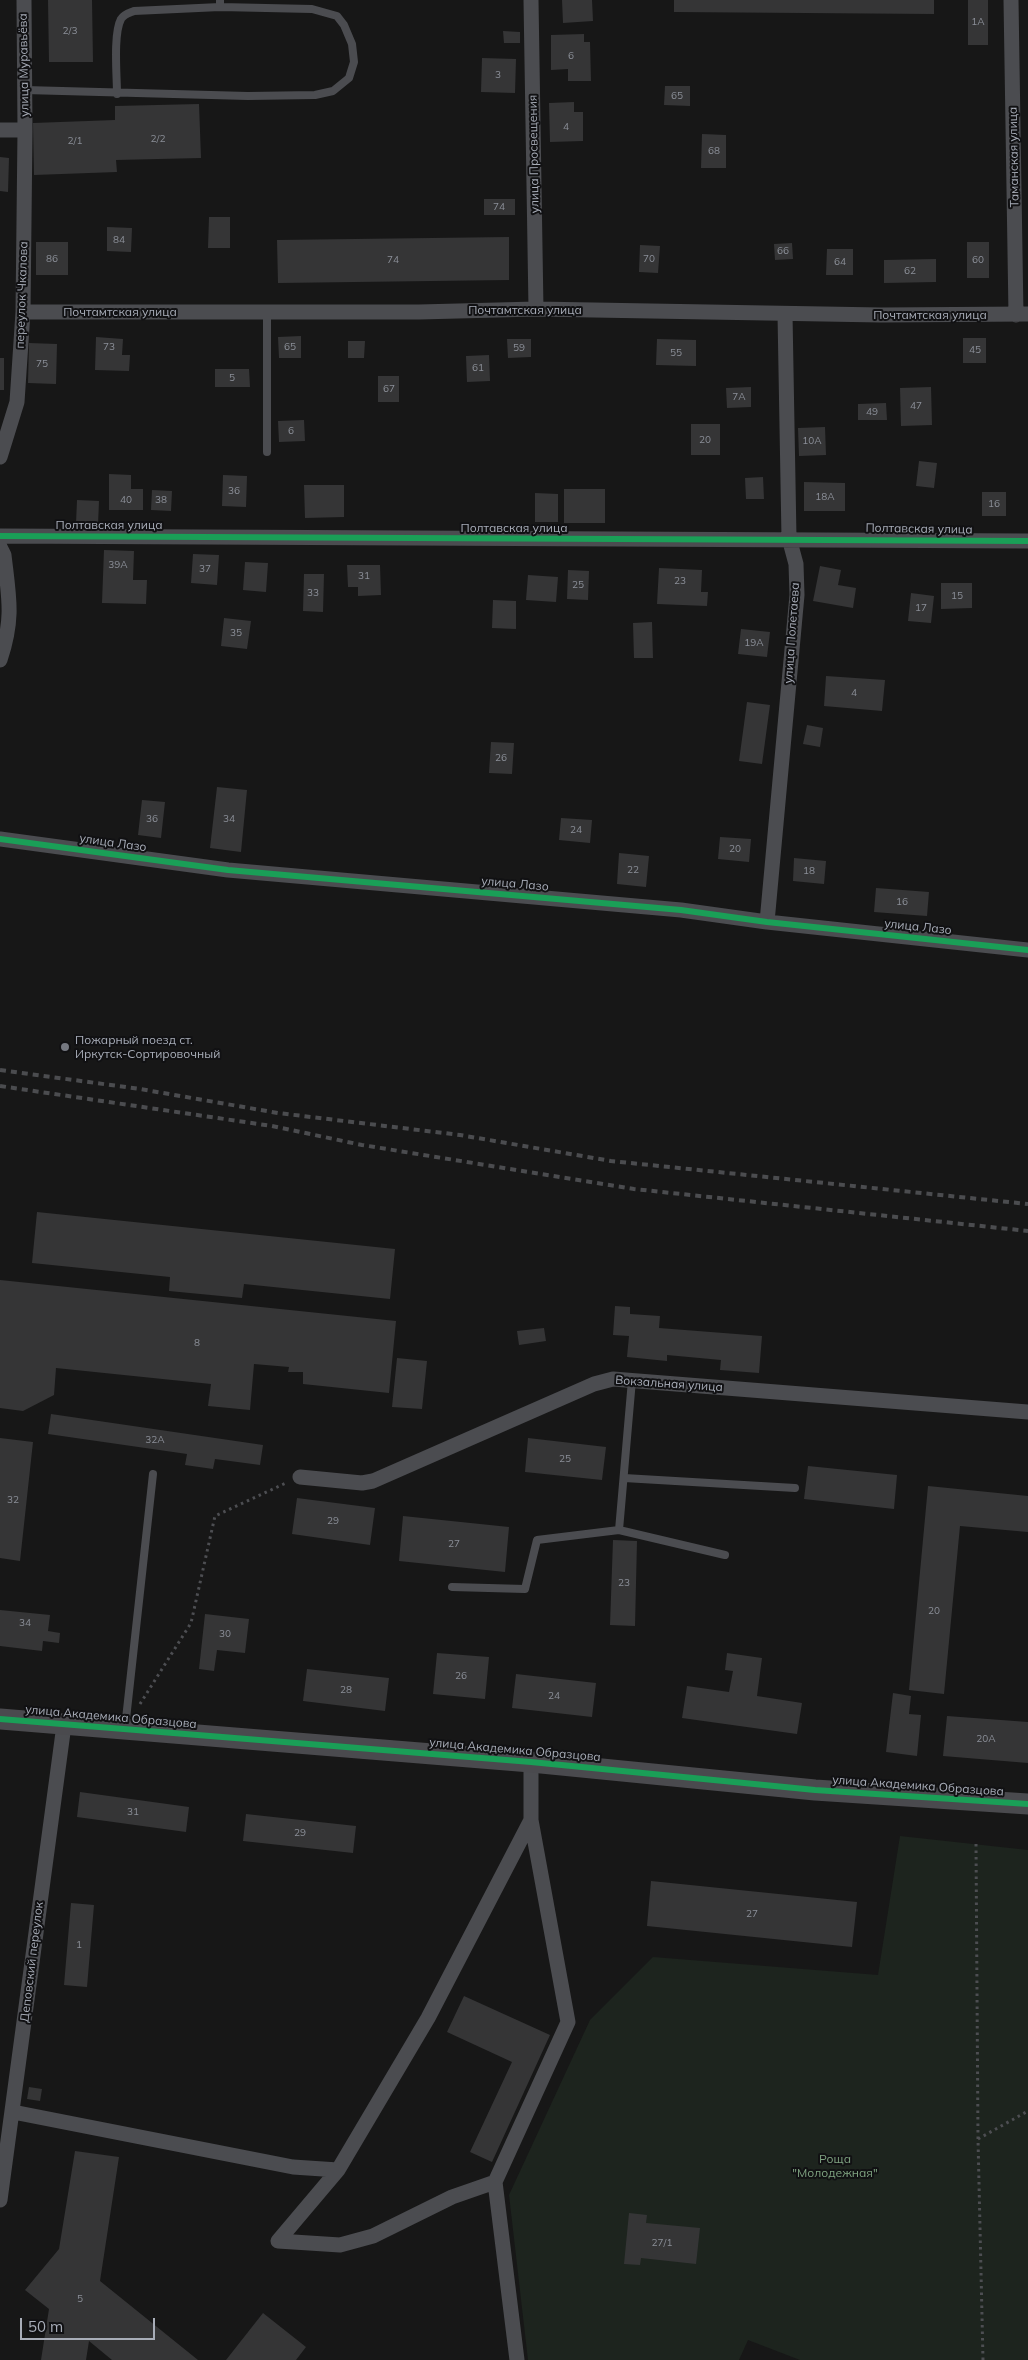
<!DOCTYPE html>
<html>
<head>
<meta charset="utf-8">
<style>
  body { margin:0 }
  #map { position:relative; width:1028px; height:2360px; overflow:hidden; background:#171717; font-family:Mulish,sans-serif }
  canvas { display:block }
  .scale { position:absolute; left:20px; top:2318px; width:135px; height:22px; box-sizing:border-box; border:2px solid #a8adb8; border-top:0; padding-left:6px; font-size:15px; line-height:18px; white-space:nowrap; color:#a8adb8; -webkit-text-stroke:4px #111113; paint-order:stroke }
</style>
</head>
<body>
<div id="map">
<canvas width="1028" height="2360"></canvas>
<div class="scale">50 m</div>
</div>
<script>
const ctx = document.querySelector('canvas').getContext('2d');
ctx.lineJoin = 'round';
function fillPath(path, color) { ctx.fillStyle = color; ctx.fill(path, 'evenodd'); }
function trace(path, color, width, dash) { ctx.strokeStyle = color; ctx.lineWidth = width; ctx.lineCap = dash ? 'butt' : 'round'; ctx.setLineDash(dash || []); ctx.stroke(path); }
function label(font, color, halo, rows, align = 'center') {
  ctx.font = font + ' Mulish,sans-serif'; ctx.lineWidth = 4; ctx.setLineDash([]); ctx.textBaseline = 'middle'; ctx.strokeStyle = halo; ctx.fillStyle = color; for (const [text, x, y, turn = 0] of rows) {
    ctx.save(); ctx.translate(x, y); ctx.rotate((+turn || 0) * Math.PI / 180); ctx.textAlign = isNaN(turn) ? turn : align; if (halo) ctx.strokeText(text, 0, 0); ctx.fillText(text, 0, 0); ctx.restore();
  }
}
fillPath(new Path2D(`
  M900 1836 1028 1850V2360H800L748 2340 739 2360H528L509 2195 590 2020 653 1957 878 1975Z`), '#1d241e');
fillPath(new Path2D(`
  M48 0H92L93 62H49Z
  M562 0H592L593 21 563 23Z
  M674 0H934V14L674 12Z
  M968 0H988V45H968Z
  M503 31 520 32V43H504Z
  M584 34V42H590L591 81H568V69L551 70V35Z
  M482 58 516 59 515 93 481 92Z
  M665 86H690V106L664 105Z
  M574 102V112H583V141L550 142 549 103Z
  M199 104 201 158 116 160 117 172 34 175 33 123 115 120V106Z
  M702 134 726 135V168H701Z
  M0 157 9 158 8 192 0 191Z
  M484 199H515V215H484Z
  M209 217H230V248H208Z
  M107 227 132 228 131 252 107 251Z
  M509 237V280L278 283 277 240Z
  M36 242H68V275H36Z
  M967 242H989V278H967Z
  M792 243 793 259 775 260 774 244Z
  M640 245 660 246 658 273 639 272Z
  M827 249H853V275H826Z
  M936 259V282L884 283V260Z
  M301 336V358H279L278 337Z
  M96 337 123 339 122 355H130L129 371 95 370Z
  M963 338H986V363H963Z
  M507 339H531V357L508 358Z
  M657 339 696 340V366L656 365Z
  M348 341H365L364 358H348Z
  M29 343 57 344 56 384 28 383Z
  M489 355 490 381 467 382 466 356Z
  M0 358H4V390H0Z
  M215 369H249L250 387H215Z
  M378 376H399V402H378Z
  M751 387V407L727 408 726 388Z
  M931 387 932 425 901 426 900 388Z
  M886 403 887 420H858V404Z
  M304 420 305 441 279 442 278 421Z
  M691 424H720V455H691Z
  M825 427 826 455 799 456 798 428Z
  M919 461 937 463 934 488 916 486Z
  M109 474 131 475V489H143V510H109Z
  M223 475 247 476 246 507 222 506Z
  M763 477 764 499H746L745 478Z
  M804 482 845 483V511H804Z
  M304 485H344V517L305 518Z
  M564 489H605V523H564Z
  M152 490 172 491 171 511 151 510Z
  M982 492H1006V516H982Z
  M535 493 558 494V522H535Z
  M77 500 99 501 98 525 76 524Z
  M104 550 134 551 133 580H147L146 604 102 603Z
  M193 554 219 555 217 585 191 583Z
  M245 562 268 563 266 592 243 590Z
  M347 565H380L381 595 358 596V587H348Z
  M820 566 841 570 838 585 856 588 853 608 813 601Z
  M659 568 702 570 701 592H708L707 606 657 604Z
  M568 570 589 571 588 600 567 599Z
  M304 574H324L323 612 303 611Z
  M528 575 558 577 556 602 526 600Z
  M941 583H972V608L941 609Z
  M911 593 934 596 931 623 908 621Z
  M493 600 516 601V629L492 628Z
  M224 618 251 621 247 649 221 646Z
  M652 622 653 658H634L633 623Z
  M741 629 770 632 767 657 738 654Z
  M826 676 885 680 882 711 824 706Z
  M747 702 770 705 762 764 739 761Z
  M807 725 823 728 820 747 803 744Z
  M491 742 514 743 512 774 489 773Z
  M217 787 247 790 241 852 210 848Z
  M142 800 165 802 161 838 138 835Z
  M561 818 592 820 590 843 559 840Z
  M720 837 751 839 749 862 718 859Z
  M619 853 649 856 646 887 617 884Z
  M794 858 826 861 824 884 793 881Z
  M876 888 929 892 927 916 874 912Z
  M37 1212 395 1249 390 1299 244 1284 242 1298 169 1291 170 1277 32 1263Z
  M0 1280 396 1321 389 1393 303 1384V1372H288L289 1367 254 1364 250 1410 208 1406 211 1384 56 1368 54 1395 23 1411 0 1408Z
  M615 1306 630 1307V1314L660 1316 659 1328 762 1336 759 1373 720 1370 721 1360 667 1355V1361L627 1357 629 1336 613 1335Z
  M544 1328 546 1341 519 1345 517 1331Z
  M397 1358 427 1361 422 1409 392 1407Z
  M51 1414 263 1445 260 1465 215 1459 213 1469 185 1465 187 1454 48 1434Z
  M0 1438 33 1442 20 1561 0 1558Z
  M528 1438 606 1447 602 1480 525 1472Z
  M808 1466 897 1475 894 1509 804 1499Z
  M928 1486 1028 1496V1532L960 1526 944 1694 909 1690Z
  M297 1498 375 1508 370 1545 292 1534Z
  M403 1516 509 1527 505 1572 399 1561Z
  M613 1540 637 1541 635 1626 610 1625Z
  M0 1610 50 1615 48 1631 60 1633 59 1643 43 1641 42 1651 0 1646Z
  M205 1614 249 1619 245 1653 217 1650 214 1671 199 1669Z
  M437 1653 489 1657 485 1699 433 1694Z
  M727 1653 762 1658 757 1696 802 1703 797 1734 682 1718 687 1686 729 1692 733 1671 725 1670Z
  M307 1669 389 1678 385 1711 303 1701Z
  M516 1674 596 1683 592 1717 512 1708Z
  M893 1693 911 1696 909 1714 921 1715 917 1756 886 1752Z
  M947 1716 1028 1722V1763L943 1756Z
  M80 1792 189 1807 186 1832 77 1817Z
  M246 1814 356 1826 353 1853 243 1841Z
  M651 1881 857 1902 852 1947 647 1926Z
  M71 1903 94 1905 87 1987 64 1985Z
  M464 1996 550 2035 492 2162 470 2152 512 2062 447 2032Z
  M29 2087 42 2089 40 2101 27 2099Z
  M75 2151 119 2157 100 2281 198 2360H112L89 2341 86 2360H41L49 2309 25 2290 59 2249Z
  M629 2213 647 2215 646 2223 700 2228 696 2264 641 2258 640 2265 624 2264Z
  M263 2313 306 2347 296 2360H226Z`), '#353536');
trace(new Path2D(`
  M140 1704 191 1623 215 1516 286 1483
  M976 1844 978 2139 983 2360
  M978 2139 1028 2111`), '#4d4e52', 3, [2.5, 4]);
trace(new Path2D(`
  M25 90 248 96 315 95 333 91 349 78 354 62 352 44 344 25 337 16 312 9 220 7V0
  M117 94C117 76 113 34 121 19 124 14 129 13 134 11L220 7
  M267 452V312
  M624 1478 795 1488
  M619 1530 632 1380
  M452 1587 525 1589 537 1540 619 1530 725 1555
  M125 1728 153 1474`), '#4b4c50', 8);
trace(new Path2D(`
  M531 0 536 309
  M1011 0 1016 315
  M0 130H25
  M23 312H419L536 309 881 315 1028 314
  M0 457 17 402 23 312 25 130 24 0
  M0 536 1028 541
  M0 547 4 555C9 598 14 618 0 660
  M0 839 228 870 681 910 767 922 1028 950
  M767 922 797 595 796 564 789 538 785 314
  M300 1477 362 1483 373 1481 594 1384 613 1379 1028 1412
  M13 2112 293 2167 338 2170
  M495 2182 568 2022 531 1820V1762
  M0 2200 64 1725
  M517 2360 495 2182 452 2197 373 2236 340 2245 278 2241 338 2170 428 2018 531 1820`), '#4b4c50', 15);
trace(new Path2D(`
  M0 1719 531 1762 815 1790 1028 1804`), '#4a4a4e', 21);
trace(new Path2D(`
  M0 1070 140 1089 278 1113 460 1135 611 1161 1028 1204
  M0 1086 272 1126 362 1145 634 1189 1028 1231`), '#4b4c4f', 4, [6, 5]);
trace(new Path2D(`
  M0 536 1028 541
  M0 839 228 870 681 910 767 922 1028 950
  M0 1719 531 1762 815 1790 1028 1804`), '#1a9f57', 6);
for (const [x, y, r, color] of [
  [65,1047,5,"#757880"]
]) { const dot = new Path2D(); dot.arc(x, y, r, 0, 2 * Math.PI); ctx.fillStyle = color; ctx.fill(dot); trace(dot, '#111113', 2); }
label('10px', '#8b8f98', null, [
  ["1А",978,22],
  ["2/3",70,31],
  ["6",571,56],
  ["3",498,75],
  ["65",677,96],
  ["4",566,127],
  ["2/2",158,139],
  ["2/1",75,141],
  ["68",714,151],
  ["74",499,207],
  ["84",119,240],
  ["66",783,251],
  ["86",52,259],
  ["70",649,259],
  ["74",393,260],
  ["60",978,260],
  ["64",840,262],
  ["62",910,271],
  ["73",109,347],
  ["65",290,347],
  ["59",519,348],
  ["45",975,350],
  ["55",676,353],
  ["75",42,364],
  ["61",478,368],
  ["5",232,378],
  ["67",389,389],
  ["7А",739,397],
  ["47",916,406],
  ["49",872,412],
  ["6",291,431],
  ["20",705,440],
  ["10А",812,441],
  ["36",234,491],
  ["18А",825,497],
  ["40",126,500],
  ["38",161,500],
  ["16",994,504],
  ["39А",118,565],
  ["37",205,569],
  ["31",364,576],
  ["23",680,581],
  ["25",578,585],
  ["33",313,593],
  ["15",957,596],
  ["17",921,608],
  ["35",236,633],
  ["19А",754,643],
  ["4",854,693],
  ["26",501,758],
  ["36",152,819],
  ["34",229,819],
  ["24",576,830],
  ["20",735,849],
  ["22",633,870],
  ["18",809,871],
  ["16",902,902],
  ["8",197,1343],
  ["32А",155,1440],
  ["25",565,1459],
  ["32",13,1500],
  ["29",333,1521],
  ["27",454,1544],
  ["23",624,1583],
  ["20",934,1611],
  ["34",25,1623],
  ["30",225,1634],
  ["26",461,1676],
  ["28",346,1690],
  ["24",554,1696],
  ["20А",986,1739],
  ["31",133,1812],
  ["29",300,1833],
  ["27",752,1914],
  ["1",79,1945],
  ["27/1",662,2243],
  ["5",80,2299]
]);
label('12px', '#a8adb8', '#111113', [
  ["улица Муравьёва",24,65,-91],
  ["улица Просвещения",534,154,-91],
  ["Таманская улица",1014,157,-91],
  ["переулок Чкалова",22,295,-88],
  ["Почтамтская улица",525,310],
  ["Почтамтская улица",120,312],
  ["Почтамтская улица",930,315],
  ["Полтавская улица",109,525],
  ["Полтавская улица",514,528],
  ["Полтавская улица",919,529,1],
  ["улица Полетаева",792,633,-86],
  ["улица Лазо",113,843,8],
  ["улица Лазо",515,884,5],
  ["улица Лазо",918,927,6],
  ["Вокзальная улица",669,1384,4],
  ["улица Академика Образцова",111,1717,5],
  ["улица Академика Образцова",515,1750,5],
  ["улица Академика Образцова",918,1786,4],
  ["Деповский переулок",32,1962,-83]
]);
label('12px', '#a8adb8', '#111113', [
  ["Пожарный поезд ст.",75,1040],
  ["Иркутск-Сортировочный",75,1054]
], 'left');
label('12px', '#7fa381', '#111113', [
  ["Роща",835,2159],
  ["\"Молодежная\"",835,2173]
]);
</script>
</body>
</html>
